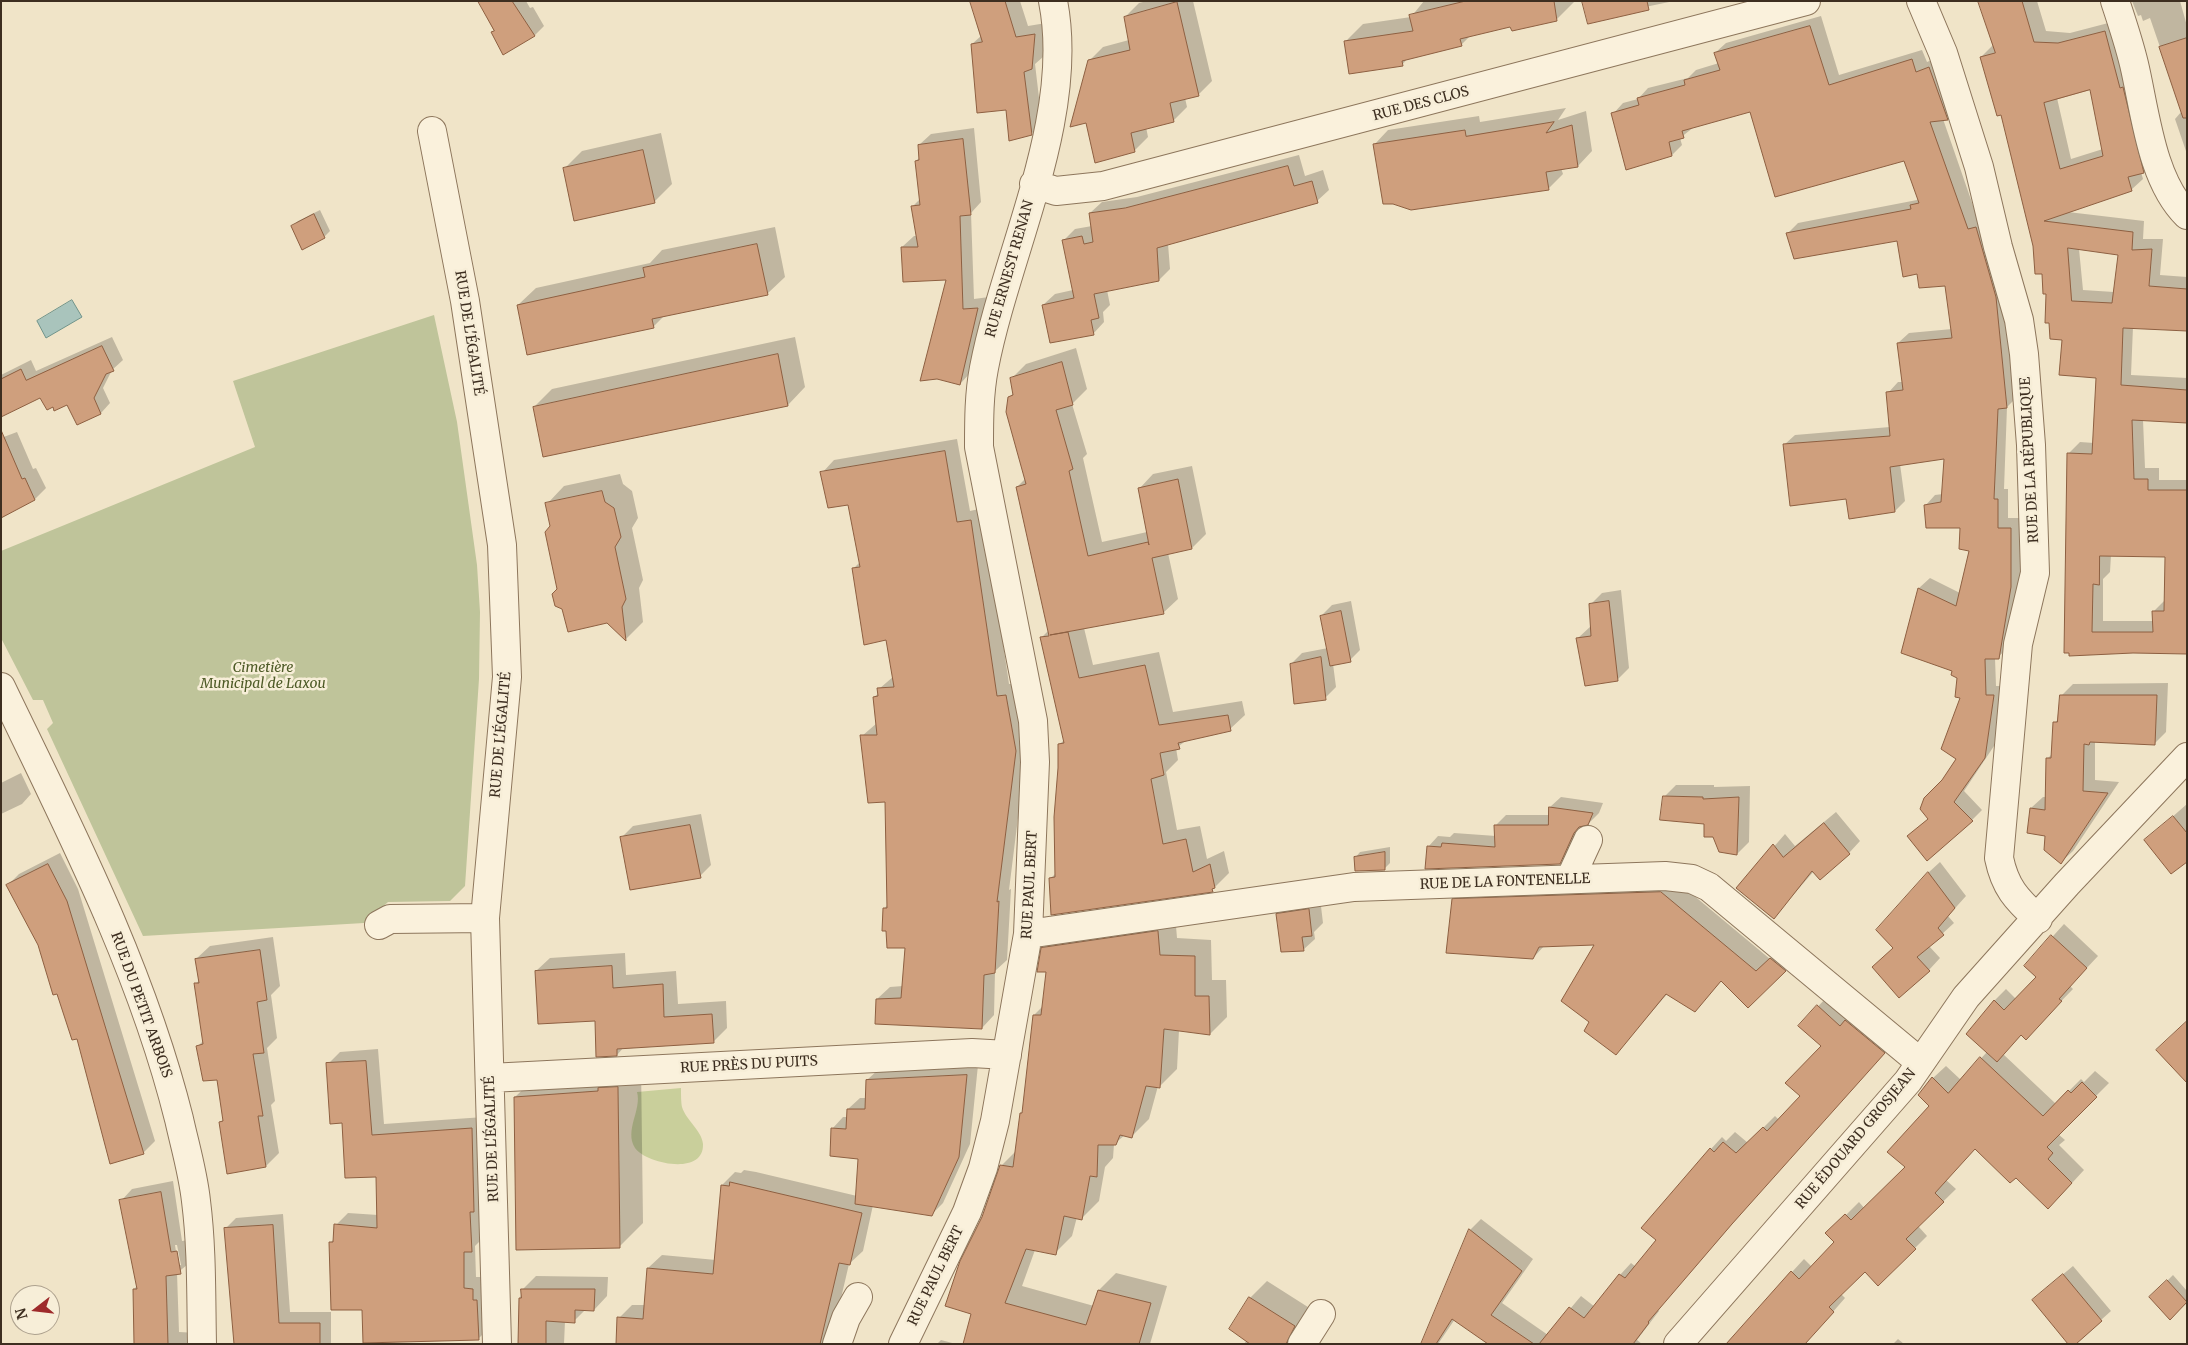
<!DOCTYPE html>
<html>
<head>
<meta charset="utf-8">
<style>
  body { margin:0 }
  #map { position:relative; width:2188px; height:1345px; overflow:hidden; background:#f0e4c8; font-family:Merriweather,serif }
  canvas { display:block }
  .frame { position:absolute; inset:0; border:2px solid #3d2e20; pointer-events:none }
  .north { position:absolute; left:10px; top:1285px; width:50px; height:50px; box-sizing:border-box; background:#f7eed8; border:1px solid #ada18e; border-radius:50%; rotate:254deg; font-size:14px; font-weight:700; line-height:20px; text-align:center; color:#3d2e20 }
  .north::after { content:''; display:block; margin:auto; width:18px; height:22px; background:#9e2a2b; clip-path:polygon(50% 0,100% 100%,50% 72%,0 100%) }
</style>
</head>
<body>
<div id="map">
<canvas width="2188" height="1345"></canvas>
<div class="frame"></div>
<div class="north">N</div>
</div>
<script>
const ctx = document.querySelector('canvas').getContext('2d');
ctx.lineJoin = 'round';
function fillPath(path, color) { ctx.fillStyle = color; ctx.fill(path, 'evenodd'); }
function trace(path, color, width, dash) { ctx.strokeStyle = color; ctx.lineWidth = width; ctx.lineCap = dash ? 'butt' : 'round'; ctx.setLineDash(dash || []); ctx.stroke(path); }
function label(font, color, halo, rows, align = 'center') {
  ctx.font = font + ' Merriweather,serif'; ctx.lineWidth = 5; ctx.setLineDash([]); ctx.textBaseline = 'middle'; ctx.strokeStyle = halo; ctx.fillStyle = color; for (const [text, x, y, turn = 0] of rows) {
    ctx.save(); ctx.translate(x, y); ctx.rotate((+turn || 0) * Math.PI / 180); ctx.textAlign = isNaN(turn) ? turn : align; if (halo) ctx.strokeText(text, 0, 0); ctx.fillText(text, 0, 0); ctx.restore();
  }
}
fillPath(new Path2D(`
  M681 1088C681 1094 681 1102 682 1107 686 1120 702 1131 703 1144 704 1177 645 1163 635 1148 624 1130 642 1110 637 1092Z`), '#c9cf9b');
fillPath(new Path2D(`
  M434 315 457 422 477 565 480 612 479 679 465 886 450 901 388 902 364 923 143 936 47 729 53 723 43 700H33L1 638V551L255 447 233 381Z`), '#bfc49a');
const water = new Path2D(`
  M72 300 82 317 46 338 37 321Z`);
fillPath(water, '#a9c4bc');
trace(water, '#6f938a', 1);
fillPath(new Path2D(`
  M484 1H526L530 8 533 7 544 26 535 35 503 53Z
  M971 1H1020L1028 26 1046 23 1043 57 1035 64 1042 123 1031 134 1007 108 972 44 981 36Z
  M1147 1H1193L1212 81 1198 95 1185 98 1187 107 1173 121 1146 127 1148 137 1134 151 1089 61 1103 47 1129 40 1125 17 1139 3Z
  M1424 1H1574V2L1556 20 1511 25 1471 35 1461 45 1408 58 1402 65 1345 42 1363 24 1411 17Z
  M1584 1H1674L1616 13Z
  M1979 1H2037L2046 31 2070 33 2116 21 2155 160 2141 172 2143 179 2131 190 2068 212 2144 221 2143 239H2163L2160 275 2187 277V330L2133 327 2131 375 2187 378V421L2143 420 2145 468H2159V480H2187V653L2133 652 2070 654 2068 454 2080 442 2094 443 2098 377 2047 293 2002 114 1981 57 1993 45ZM2091 89 2103 149 2071 159 2057 98ZM2079 249 2119 254 2114 292 2083 290ZM2111 555 2166 556 2165 600 2154 611V621H2103V579L2110 572Z
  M2132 1H2180L2187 26V154L2175 119 2182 111 2150 18 2143 21 2141 15 2138 16Z
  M1821 16 1839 75 1922 50 1927 62 1939 57 1957 108 1947 118 1943 119 1978 220 2006 286 2017 397 2007 407 2004 489H2008V518H2021L2022 541 2021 576 2009 647 1998 657 1995 658 1996 686H2003L1994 746 1964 791 1982 810 1972 820 1908 837 1929 818 1943 780 1958 758 1962 697 1959 677 1953 670 1903 652 1919 588 1930 578 1960 593 1971 550 1961 527 1925 506 1935 495 1943 494 1945 458 1900 464 1905 501 1895 511 1847 498 1784 445 1795 435 1890 427 1888 393 1898 382H1903L1898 343 1909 333 1952 329 1946 284 1918 273 1898 239 1787 234 1798 223 1917 200 1919 198 1905 159 1751 110 1694 127 1680 138 1682 145 1672 155 1627 168 1613 114 1623 103 1638 99 1648 88 1688 78 1696 70 1719 63 1715 53 1726 43Z
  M1566 108 1558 120 1586 111 1592 151 1578 166 1561 168 1563 174 1548 189 1374 145 1388 130 1479 116 1480 122Z
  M974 128 981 202 971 213 974 299 989 297 971 372 960 384 947 278 902 247 914 236H917L913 206 920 199 916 161 920 157 919 145 931 134Z
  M661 133 672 184 654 202 564 169 582 151Z
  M1299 155 1305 176 1323 170 1329 190 1317 201 1168 244 1170 269 1159 280 1107 290 1110 305 1103 312 1104 322 1093 334 1043 305 1055 294 1073 290 1064 240 1075 229 1092 226 1090 213 1102 202 1137 197Z
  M320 210 330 231 324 237 292 227 298 221Z
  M775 227 785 277 767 294 665 315 653 327 518 305 536 288 650 263 662 250Z
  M112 337 123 360 112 370 103 388 110 403 101 413 77 423 68 404 53 406 40 397 1 406V375L31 360 36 371Z
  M795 337 805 387 788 405 534 407 552 389Z
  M1076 348 1087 389 1072 404 1087 454 1083 458 1102 542 1147 532 1139 489 1153 474 1192 466 1206 534 1192 548 1168 553 1178 599 1163 613 1084 628 1093 665 1159 652 1173 712 1242 701 1245 715 1230 729 1187 740 1176 748 1178 760 1166 772 1177 830 1200 826 1207 859 1224 851 1229 873 1212 890 1050 879 1056 873 1059 745 1064 740 1042 637 1049 630 1017 487 1026 478 1009 397 1014 393 1011 379 1026 364Z
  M17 432 33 469 36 468 46 488 35 499 1 517V438Z
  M957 439 970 511 983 508 1009 684H1018L1028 737 1009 890 1011 889 1007 960 995 971 994 1015 982 1028 877 999 890 987 903 986 906 947 884 909 888 904 886 801 862 736 877 723 874 697 879 693V689L894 676 887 639 853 569 860 562 849 503 822 473 834 460Z
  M620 474 623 484 632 491 638 518 632 528 643 580 639 588 643 622 626 639 608 621 559 589 547 504 564 486Z
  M1621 590 1629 668 1617 680 1578 638 1591 626 1590 605 1602 593Z
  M1351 601 1360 650 1350 660 1333 664 1336 687 1325 698 1291 664 1302 653 1328 648 1321 616 1332 605Z
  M2168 683 2166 732 2155 743 2095 741V780L2119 782 2073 851 2061 862 2031 808 2043 797H2047L2048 758 2053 753 2055 723 2058 719 2061 696 2073 684Z
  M21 773 31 794 22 804 1 814V783Z
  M1676 785H1714V787L1750 786 1749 842 1737 854 1714 835 1705 823 1664 797Z
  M1561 797 1603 803 1599 813 1588 824 1583 825 1570 852 1559 863 1428 847 1438 836 1450 837 1454 833 1496 836 1495 826 1506 815H1550V807Z
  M2187 804V860L2146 840Z
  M1836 812 1860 841 1849 853 1814 871 1773 918 1738 888 1785 834 1795 846Z
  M701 814 711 865 700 876 622 837 633 826Z
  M1390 847V863L1384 869 1355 858 1360 852Z
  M60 853 78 889 155 1141 144 1152 78 1037 40 944 8 885 19 874Z
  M1940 862 1966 896 1948 916 1954 923 1929 946 1940 958 1929 970 1894 947 1928 873Z
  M1674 879 1770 959 1784 946 1797 957 1748 1007 1722 980 1707 997 1668 993 1616 1053 1590 1022 1596 944 1545 945 1533 958 1453 900 1466 887Z
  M1320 898 1323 923 1314 932 1315 939 1303 950 1277 915 1289 903Z
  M1175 914 1177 938 1211 940 1212 980H1226L1227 1017 1210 1034 1179 1030 1177 1069 1160 1086H1158L1149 1119 1132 1136 1125 1135 1114 1144 1113 1158 1105 1167 1099 1201 1082 1218 1077 1217 1072 1236 1055 1253 1035 1250 1022 1286 1094 1306 1099 1290 1116 1273 1167 1286 1150 1344H964L973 1313 983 1218 1001 1166 1017 1150 1021 1113 1024 1110 1034 1015 1043 1006 1048 971 1043 948 1060 931Z
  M2064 924 2098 956 2070 986 2073 989 2037 1026 2022 1034 2003 1054 2056 1104 2081 1079 2084 1082 2095 1071 2109 1083 2058 1134 2065 1140 2059 1145 2084 1170 2061 1195 2016 1176 1975 1148 1946 1180 1956 1189 1918 1226 1927 1236 1878 1285 1865 1271 1841 1294 1845 1298 1805 1344 1792 1272 1804 1259 1812 1267 1836 1242 1840 1221 1859 1202 1865 1209 1907 1167 1931 1106 1933 1078 1946 1066 1961 1080 1987 1052 1994 1001 2006 989 2016 999 2037 976 2026 966Z
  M273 937 280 986 271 995 277 1038 267 1048 275 1101 271 1105 279 1153 266 1166 221 1122 224 1119 218 1079 198 1046 204 1040 195 984 200 980 196 959 210 946Z
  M625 953 626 975 676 971 678 1004 726 1001 727 1028 714 1041 624 1047 617 1055 596 1020 536 971 550 958Z
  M1830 994 1895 1041 1777 1172 1658 1310 1659 1311 1637 1340 1642 1344H1490L1455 1319 1438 1344H1423L1470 1230 1481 1219 1533 1259 1502 1303 1548 1335 1581 1296 1595 1307 1620 1275 1631 1263 1636 1267 1658 1240 1643 1227 1711 1149 1722 1137 1726 1141 1735 1132 1748 1143 1775 1116 1779 1120 1801 1096 1823 1046 1800 1025Z
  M378 1049 384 1124 484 1117 483 1238 475 1246 476 1277H485L491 1326 478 1339 361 1298 330 1243 335 1238 336 1225 348 1213 378 1215 377 1176 343 1122 328 1064 340 1052Z
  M641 1064 643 1223 620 1246 515 1097 539 1074Z
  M978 1065 970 1144 943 1203 932 1214 873 1205 863 1251 849 1264 838 1311 830 1319 827 1344H617L619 1318 632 1305H645L648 1268 662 1255 716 1260 722 1185 735 1172 741 1173 744 1170 756 1172 857 1196 859 1158 832 1129 843 1117H848V1109L860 1098H867V1080L879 1069Z
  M173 1181 182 1241 188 1240 192 1261 177 1273 179 1332 198 1333V1344H135L134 1289 137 1286 121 1201 132 1189ZM175 1245H177L181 1265H178Z
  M283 1214 290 1312H331V1344H252L225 1229 236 1218Z
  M2073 1266 2111 1311 2101 1320 2043 1291Z
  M2173 1275 2187 1291V1303L2170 1318 2151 1297Z
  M536 1276 608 1277 607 1296 594 1310 586 1309 574 1321H565L564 1344H520V1298L523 1289Z
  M1267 1281 1311 1309 1293 1344H1244L1247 1340 1250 1298Z
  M1898 1339 1904 1344H1893Z
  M941 1340 956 1344H937Z`), '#0003');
const building = new Path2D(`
  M478 1H512L535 36 503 55 491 32 494 31Z
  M970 1H1005L1016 37 1035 34 1032 69 1024 72 1032 135 1009 141 1006 110 977 113 971 44 982 42Z
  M1466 1H1554L1557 21 1512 31 1510 27 1460 39 1462 46 1402 61 1403 66 1349 74 1344 41 1413 31 1409 15Z
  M1582 1H1647L1649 10 1588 24Z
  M1978 1H2022L2034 42 2058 43 2105 31 2120 88 2123 87 2144 173 2128 177 2132 191 2044 221 2133 232 2132 250 2152 249 2149 286 2187 289V331L2123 328 2121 385 2187 390V423L2132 420 2134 479H2148V490H2187V654L2133 653 2069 656V653H2064L2067 453 2092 454 2096 378 2059 375 2062 340 2050 339 2049 323H2045L2046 294H2043L2042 274H2035L2033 246 2001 115 1997 116 1980 57 1995 53ZM2090 90 2103 156 2060 169 2044 103ZM2068 248 2118 255 2112 303 2072 301ZM2100 556 2165 557 2164 611H2152L2153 632H2092L2093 584 2099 585Z
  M1177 2 1199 96 1170 103 1174 122 1131 133 1135 152 1095 163 1086 123 1070 127 1088 60 1130 50 1124 17Z
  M1810 26 1829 85 1912 59 1916 72 1929 67 1948 120 1930 122 1968 229 1976 227 1996 297 2007 408 1998 409 1994 499H1998V528H2011V587L1999 659H1985L1986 695H1994L1985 758 1954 802 1973 821 1927 861 1907 836 1928 819 1920 809 1924 798 1942 780 1956 759 1941 749 1960 698 1955 697 1957 678 1951 675 1952 671 1901 653 1918 588 1956 606 1969 551 1959 549 1960 528H1926L1924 505 1941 502 1944 459 1890 467 1895 512 1849 519 1846 499 1790 506 1783 444 1890 436 1886 392 1903 390 1897 343 1952 338 1945 286 1919 288 1917 274 1903 277 1897 241 1794 259 1786 233 1911 209 1910 205 1919 203 1904 161 1775 197 1750 112 1682 131 1684 138 1669 142 1672 156 1626 170 1611 113 1639 105 1637 98 1685 85 1684 80 1720 70 1714 53Z
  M2187 38V118H2183L2159 47Z
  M1554 122 1546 133 1572 125 1578 167 1546 172 1549 190 1411 210 1393 204H1383L1373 144 1465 130 1466 136Z
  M963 139 971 215 960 216 963 309 978 308 960 385 937 379 920 381 946 280 903 282 901 247H918L911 206 920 205 915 161 919 160 918 145Z
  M643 150 655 203 574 221 563 168Z
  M1288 166 1294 186 1312 181 1318 203 1157 248 1159 281 1094 294 1099 318 1091 320 1094 335 1050 343 1042 305 1074 298 1062 240 1082 236 1084 244 1093 242 1089 213 1125 208Z
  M314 214 325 238 302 250 291 226Z
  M757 244 768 295 652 319 654 328 527 355 517 305 645 277 643 268Z
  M102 346 114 371 106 374 94 398 101 414 77 425 67 405 54 411 53 407 47 410 40 398 1 417V379L21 369 26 380Z
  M778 354 788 406 543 457 533 407Z
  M1062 362 1073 405 1056 410 1073 469 1069 471 1088 556 1148 542 1149 545 1138 488 1178 479 1192 549 1152 558 1164 614 1050 635 1068 632 1079 678 1145 665 1159 725 1228 715 1231 731 1178 743 1180 749 1160 753 1164 775 1151 779 1163 844 1186 839 1193 872 1210 864 1215 888 1212 889 1213 892 1051 915 1049 878 1055 877 1054 817 1058 768V744L1064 743 1040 637 1049 636 1016 487 1026 484 1006 412 1008 397 1013 395 1010 378Z
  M1 430 22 479 25 478 35 500 1 518Z
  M945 451 957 522 971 520 997 696 1006 695 1016 751 997 902 999 901 995 973 984 975 982 1029 875 1024 876 999 901 998 905 948H887L886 931H882L883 908H887L885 802 868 803 860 735H877L873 697 878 696 877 688 894 687 886 640 864 645 852 568 860 567 848 505 828 508 820 472Z
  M602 491 605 502 614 508 621 537 615 547 626 599 622 607 626 641 607 623 568 632 562 609 555 606 552 594 557 589 545 532 550 526 545 503Z
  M1609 601 1618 681 1585 686 1576 638 1591 636 1589 604Z
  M1341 611 1351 662 1330 666 1320 616Z
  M1321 657 1326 700 1294 704 1290 664Z
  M2060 695H2157L2155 745 2090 742 2089 745 2084 744 2083 791 2108 793 2061 864 2044 850 2045 836 2027 833 2030 808 2045 810 2046 758H2051L2053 722H2057Z
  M1663 796 1703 797V799L1739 797 1737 855 1719 852 1713 837H1704V824L1660 820Z
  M1549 807 1593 813 1588 825 1579 827 1574 833 1560 864 1425 869 1427 846 1441 847 1442 843 1495 847 1494 825H1548Z
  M2173 816 2187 833V862L2171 874 2144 840Z
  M1824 823 1850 854 1820 880 1812 871 1774 919 1736 888 1773 844 1783 857Z
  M690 825 701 878 630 890 620 837Z
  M1385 852V870L1355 871 1354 857Z
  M48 864 67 901 144 1154 110 1164 77 1039 72 1040 57 994 53 995 38 945 6 885Z
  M1928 872 1955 908 1938 928 1944 935 1917 957 1930 971 1899 998 1872 967 1893 948 1876 930Z
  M1661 892 1756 971 1770 958 1786 971 1748 1008 1721 981 1695 1012 1666 994 1616 1055 1584 1031 1589 1022 1561 1001 1594 945 1539 947 1533 959 1446 953 1452 899Z
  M1309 909 1312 936 1302 937 1304 951 1281 952 1276 914Z
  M1158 931 1160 955 1195 956V996H1209L1210 1035 1164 1029 1160 1088 1146 1086 1132 1138 1120 1135 1116 1145H1098L1097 1177 1090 1176 1082 1220 1064 1216 1056 1255 1026 1249 1005 1303 1086 1325 1098 1290 1151 1303 1139 1344H963L971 1314 945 1306 960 1261 982 1217 1000 1165 1013 1167 1020 1113H1022L1033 1015H1041L1046 972H1037L1041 948Z
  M2051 935 2087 968 2059 999 2062 1001 2026 1040 2021 1035 1997 1062 1966 1034 1994 1000 2004 1010 2036 977 2024 966Z
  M260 950 267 1000 257 1002 264 1053 253 1054 263 1116H258L266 1167 227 1174 219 1122 223 1121 217 1080 203 1081 196 1046 203 1044 194 983H199L195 959Z
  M612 966 613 988 663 984 664 1017 712 1014 714 1043 617 1049V1056L596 1057 595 1021 538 1024 535 971Z
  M1817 1005 1840 1026 1845 1020 1885 1053 1732 1224 1648 1322 1649 1323 1633 1344H1539L1569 1307 1584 1318 1619 1274 1625 1278 1656 1240 1641 1228 1710 1148 1714 1152 1723 1142 1736 1153 1763 1127 1767 1131 1800 1096 1785 1083 1821 1046 1798 1026Z
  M2187 1021V1083L2156 1050Z
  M1980 1057 2043 1116 2068 1090 2071 1093 2082 1082 2097 1097 2047 1147 2053 1153 2048 1159 2072 1183 2048 1209 2016 1178 2010 1183 1975 1149 1935 1193 1944 1202 1906 1239 1916 1249 1878 1286 1865 1272 1829 1307 1834 1312 1805 1344H1726L1791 1271 1799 1279 1834 1242 1825 1233 1845 1214 1851 1220 1905 1167 1887 1152 1929 1106 1918 1095 1932 1077 1948 1093Z
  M366 1061 372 1135 472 1128 474 1212H470L472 1252H464V1288L473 1289V1300H477L479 1340 363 1343 362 1310H331L329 1242H333L334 1224 377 1228 376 1177 345 1178 342 1123 330 1124 326 1063Z
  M967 1075 959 1157 932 1216 855 1204 858 1159 830 1156 831 1128 846 1129 847 1109H865L866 1080Z
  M618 1087 620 1248 516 1250 514 1097 598 1091V1088Z
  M730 1182 862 1213 850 1265 839 1263 820 1344H616L617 1317 643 1319 647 1268 713 1274 721 1185 729 1186Z
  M161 1192 171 1252 177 1251 181 1274 166 1276 168 1344H134L133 1289H137L119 1200Z
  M273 1225 279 1323H320V1344H234L224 1228Z
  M1469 1229 1522 1271 1491 1315 1534 1344H1488L1452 1319 1436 1344H1421Z
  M2063 1274 2102 1321 2076 1344H2068L2032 1300Z
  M2167 1280 2187 1302 2170 1320 2149 1297Z
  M521 1289H595L594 1311 575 1310V1323L546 1321V1344H518L519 1298H521Z
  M1249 1297 1295 1326 1286 1344H1250L1229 1329Z`);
fillPath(building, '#cf9f7d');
trace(building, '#8d5f41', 1);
const minor = new Path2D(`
  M1921 1 1943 53 1979 167 1998 247 2019 320 2024 354 2031 445 2035 573 2018 644 1999 858C2005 887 2016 899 2038 919
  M2115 1C2122 22 2129 43 2134 64 2145 110 2151 180 2187 215
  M432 131 465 301 502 545 507 677 485 918 497 1344
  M1034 184 1056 191 1103 186 1806 1
  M1 687C69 828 141 967 179 1119 185 1146 193 1173 196 1201 202 1248 201 1296 202 1344
  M1570 879 1588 840
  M379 925 390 919 485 918
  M1028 934 1354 887 1665 876 1692 879 1709 887 1920 1062
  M490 1078 972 1053 1007 1055
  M837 1344 846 1318 858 1297
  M903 1344 967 1212 983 1168 995 1121 1028 934 1035 762 1033 721 979 447C979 420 979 394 984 368 1006 253 1076 118 1053 1
  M1302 1344 1321 1314
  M1678 1344 1908 1081 1966 997 2067 884 2187 757`);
trace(minor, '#8d765c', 30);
trace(minor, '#faf1dc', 28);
label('14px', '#3d2e20', '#f7eed8', [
  ["RUE DES CLOS",1421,104,-15],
  ["RUE ERNEST RENAN",1010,269,-74],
  ["RUE DE L'ÉGALITÉ",469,333,81],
  ["RUE DE LA RÉPUBLIQUE",2030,460,-93],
  ["RUE DE L'ÉGALITÉ",501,735,-85],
  ["RUE DE LA FONTENELLE",1505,882,-2],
  ["RUE PAUL BERT",1030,885,-87],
  ["RUE DU PETIT ARBOIS",141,1005,70],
  ["RUE PRÈS DU PUITS",749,1065,-3],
  ["RUE DE L'ÉGALITÉ",492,1139,-92],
  ["RUE ÉDOUARD GROSJEAN",1856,1139,-50],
  ["RUE PAUL BERT",936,1276,-64]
]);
label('italic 14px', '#4d5a26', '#f7eed8', [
  ["Cimetière",263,668],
  ["Municipal de Laxou",263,684]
]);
</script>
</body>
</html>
